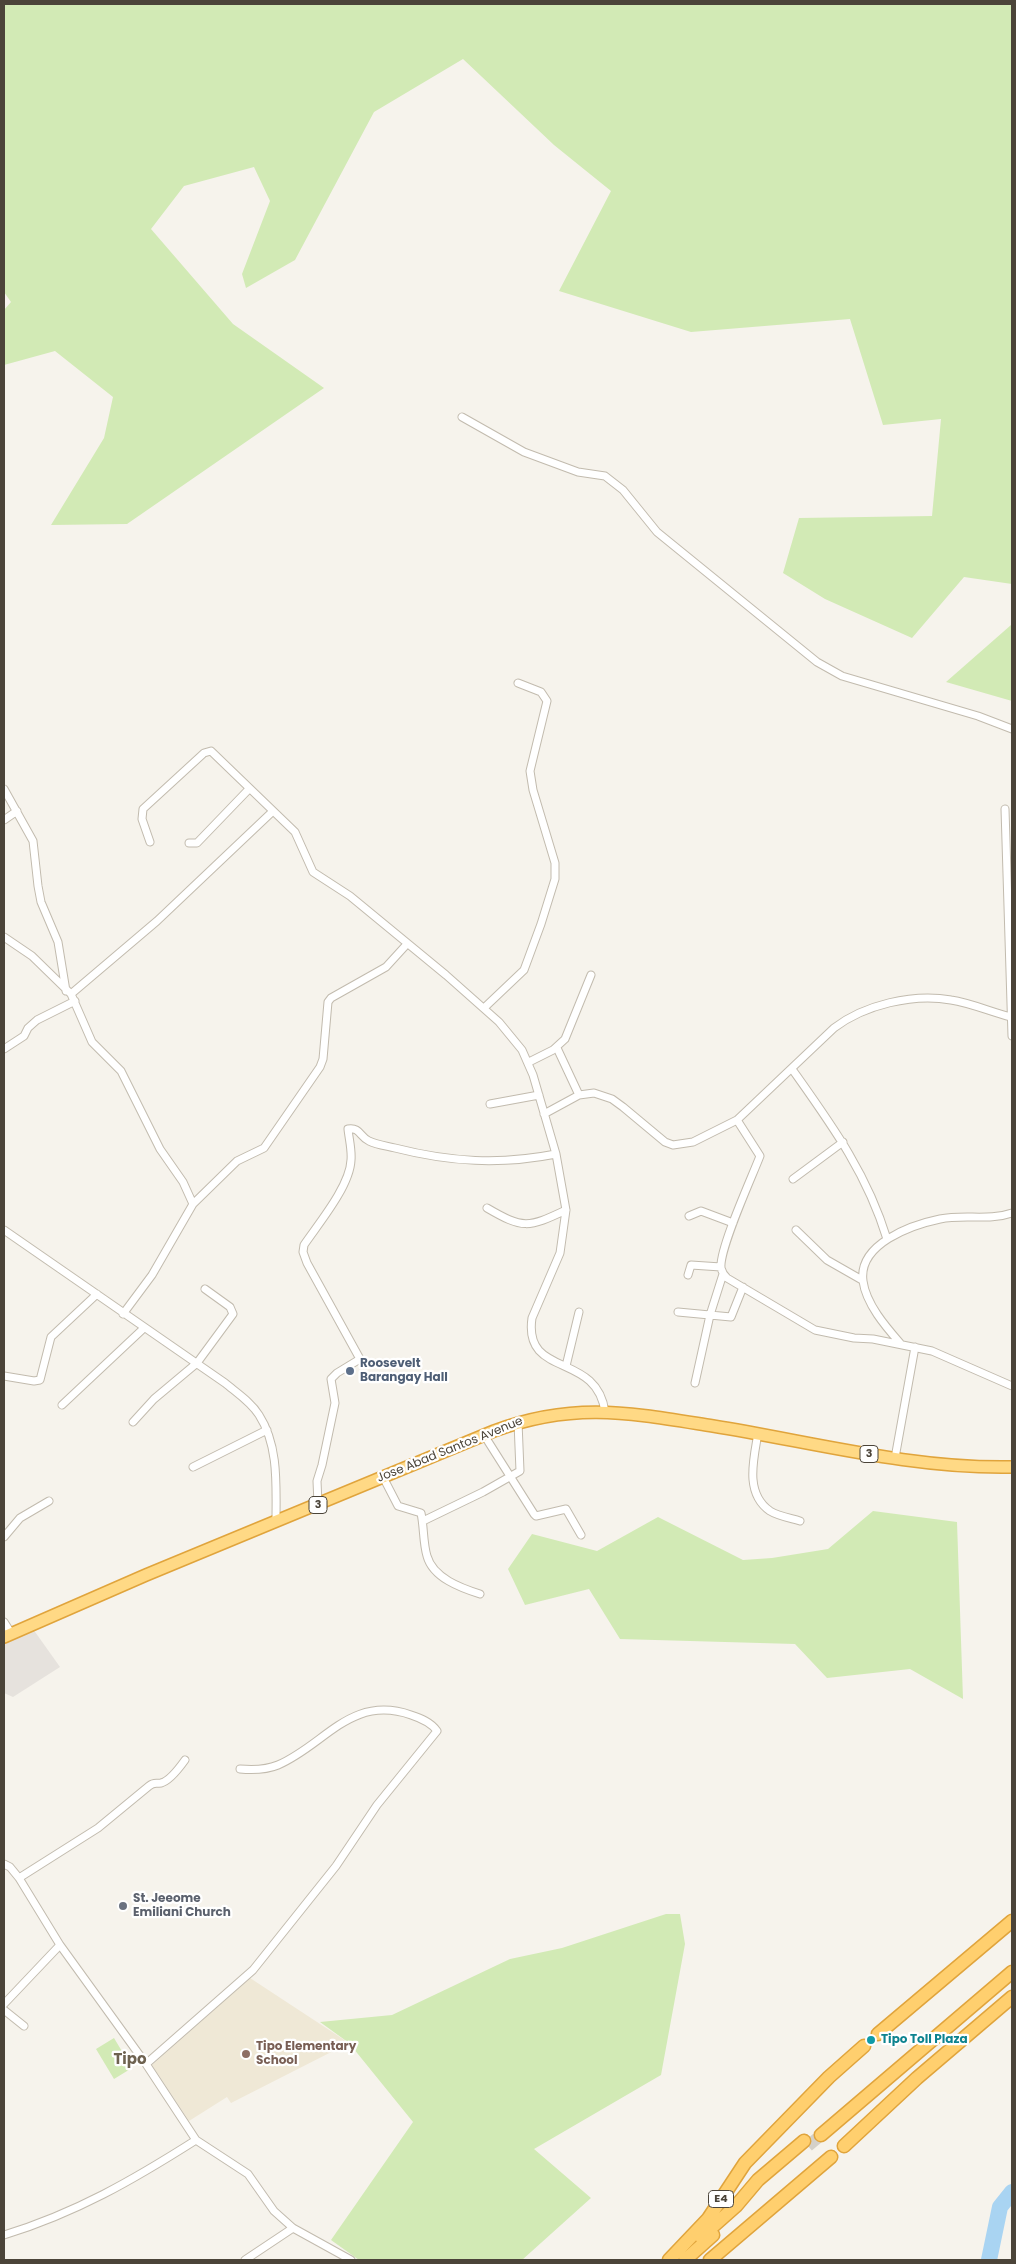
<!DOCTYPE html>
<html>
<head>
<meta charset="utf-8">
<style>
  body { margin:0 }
  #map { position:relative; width:1016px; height:2264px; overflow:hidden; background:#f6f3ec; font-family:Poppins,sans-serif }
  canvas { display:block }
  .frame { position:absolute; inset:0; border:5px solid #4b4439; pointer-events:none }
</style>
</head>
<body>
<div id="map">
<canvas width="1016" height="2264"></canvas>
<div class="frame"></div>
</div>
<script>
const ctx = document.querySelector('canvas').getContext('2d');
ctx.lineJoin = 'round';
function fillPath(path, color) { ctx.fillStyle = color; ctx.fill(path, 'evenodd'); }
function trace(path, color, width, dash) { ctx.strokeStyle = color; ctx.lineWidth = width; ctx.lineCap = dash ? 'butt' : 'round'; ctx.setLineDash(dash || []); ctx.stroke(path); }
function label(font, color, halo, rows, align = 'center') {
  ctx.font = font + ' Poppins,sans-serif'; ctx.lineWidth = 4.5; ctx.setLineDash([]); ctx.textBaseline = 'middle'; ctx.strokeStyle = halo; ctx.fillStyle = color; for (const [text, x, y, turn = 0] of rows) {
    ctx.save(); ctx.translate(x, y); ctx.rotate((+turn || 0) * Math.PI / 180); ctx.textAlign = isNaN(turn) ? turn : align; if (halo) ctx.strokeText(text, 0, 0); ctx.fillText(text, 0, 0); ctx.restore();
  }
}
fillPath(new Path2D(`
  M33 1629 60 1667 13 1697 4 1693V1644Z`), '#e6e2dd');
fillPath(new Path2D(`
  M250 1978 349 2043 231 2103 227 2097 189 2121 152 2065Z`), '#efe8d6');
fillPath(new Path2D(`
  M4 4H1012V584L964 577 912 638 825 599 783 573 799 518 932 516 941 419 883 425 850 319 691 332 559 291 611 191 554 145 463 59 374 112 295 260 246 288 242 274 270 201 254 167 184 186 151 229 233 324 324 388 127 524 51 525 104 438 113 397 55 351 4 365V310L11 302 4 292Z
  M1011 625 1012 701 946 682Z
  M873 1511 957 1522 963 1699 910 1669 827 1678 795 1644 620 1639 589 1589 525 1605 508 1569 532 1534 597 1551 658 1517 743 1560 772 1558 828 1549Z
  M666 1914H680L685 1944 661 2075 534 2149 591 2198 522 2260H359L331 2240 413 2122 349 2043 320 2022 392 2015 510 1959 562 1948Z
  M114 2038 132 2068 114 2079 96 2049Z`), '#d2eab5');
trace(new Path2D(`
  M989 2260 1000 2207 1012 2192`), '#a9d4f2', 16);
trace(new Path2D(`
  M808 2146 821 2135`), '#d4d0c8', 12, [12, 6]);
const minor = new Path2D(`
  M462 417 524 452 578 472 605 476 623 490 657 532 817 662 842 676 978 716 1012 729
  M4 789 33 841 38 886 41 902 58 942 66 991
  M1005 809 1012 1036
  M4 820 17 811
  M150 842 142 819 143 809 204 753 211 751 295 832 313 872 350 896 446 975 499 1022 522 1050 533 1075 556 1154 566 1210 560 1253 532 1318C523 1379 597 1351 605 1412
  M189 843H197L249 789
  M4 937 32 956 71 994 92 1042 121 1071 160 1149 183 1182 193 1204
  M71 994 157 921 272 812
  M484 1008 524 970 541 924 555 879V863L533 790 530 771 547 701 541 692 518 683
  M557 1048 579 1095
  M4 1049 24 1036 28 1028 37 1020 75 1001
  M529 1062 553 1050 565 1039 591 975
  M792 1069C831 1124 867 1173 887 1239
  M490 1104 539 1095
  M544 1114 579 1095 594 1093 612 1099 623 1107 665 1142 673 1145 693 1142 737 1120 834 1028C864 1005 913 993 951 1000 971 1003 991 1012 1011 1017
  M737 1120 760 1156C752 1177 719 1249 721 1268 722 1272 724 1275 727 1278L815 1330 854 1338 873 1339 932 1351 1012 1386
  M793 1179 843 1142
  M487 1208C523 1229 528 1228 566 1210
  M689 1216 701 1211 733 1223
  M4 1230 225 1383C237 1393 251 1402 259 1415 279 1446 276 1486 276 1521
  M796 1230 827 1260 862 1280
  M688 1275 691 1265 721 1267
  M678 1312 731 1317 743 1287
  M123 1314 152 1275 193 1204 237 1161 264 1148 320 1067 323 1059 328 1002 331 998 386 967 407 944
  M900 1343C886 1327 866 1304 863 1281 858 1244 911 1225 940 1219 964 1214 989 1221 1012 1213
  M566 1366 579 1312
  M4 1376 34 1381 40 1380 51 1337 97 1294
  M695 1383 710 1315 723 1274
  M62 1405 144 1328
  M133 1422 154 1399 197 1363 233 1314 230 1307 205 1289
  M758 1433C754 1458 744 1493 770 1511 778 1516 790 1518 800 1521
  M484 1435 534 1514 536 1516 566 1509 581 1535
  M895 1458 915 1347
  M193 1467 267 1430
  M383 1477 398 1506 421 1513C424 1527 423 1543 427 1556 433 1578 461 1588 480 1594
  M318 1504 317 1481 322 1465 335 1403 331 1379 337 1373 360 1359 307 1263 303 1252 304 1245C319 1223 350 1186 351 1160 352 1150 349 1139 348 1129 360 1127 360 1137 369 1141 377 1145 387 1146 395 1148 450 1162 500 1165 556 1154
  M423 1521 483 1492 520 1471 518 1422
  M4 1537 20 1518 49 1501
  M4 1622 11 1633
  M4 1864 10 1867 19 1878 60 1945 146 2064 196 2140 248 2174 274 2211 293 2228 351 2260
  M19 1878 98 1828 149 1786C154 1782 155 1784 161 1783 170 1781 180 1767 185 1760
  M4 2004 60 1945
  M4 2010 24 2026
  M146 2064 253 1970 336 1866 377 1805 437 1731C431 1722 420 1718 411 1715 351 1694 325 1745 278 1765 266 1770 252 1770 240 1769
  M4 2235C76 2213 133 2180 196 2140
  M245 2260 293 2228`);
const trunk = new Path2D(`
  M4 1637 146 1575 494 1431C575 1401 631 1413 713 1426 812 1442 912 1469 1012 1467`);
const motorway = new Path2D(`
  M878 2034 1012 1921
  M821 2135 1012 1972
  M844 2146 917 2078 1012 1997
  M701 2237 736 2206 758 2180 804 2141
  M669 2260 708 2219 745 2163 829 2077 864 2046
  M685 2260 713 2235
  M710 2260 831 2157`);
trace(minor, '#c2bbae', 9);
trace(trunk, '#e0a43c', 14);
trace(motorway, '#e0a43c', 15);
trace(minor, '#fff', 7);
trace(trunk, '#ffd985', 11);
trace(motorway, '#ffcf6e', 12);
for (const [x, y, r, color] of [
  [350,1371,5,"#5c6f8a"],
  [123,1906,5,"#6b7280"],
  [871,2040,5,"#0f9aa8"],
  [246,2054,5,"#8d6e63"]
]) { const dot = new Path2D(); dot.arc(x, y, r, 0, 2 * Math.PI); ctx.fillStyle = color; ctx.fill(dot); trace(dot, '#fff', 2); }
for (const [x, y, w] of [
  [869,1454,18],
  [318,1505,18],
  [721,2199,25]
]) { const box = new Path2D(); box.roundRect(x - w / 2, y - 8.5, w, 17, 4); ctx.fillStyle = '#fff'; ctx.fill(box); trace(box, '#4b4439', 1); }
label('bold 11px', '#4b4439', null, [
  ["3",869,1454],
  ["3",318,1505],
  ["E4",721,2199]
]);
label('bold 12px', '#4e5e75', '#fff', [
  ["Roosevelt",360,1364],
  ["Barangay Hall",360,1378]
], 'left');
label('12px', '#4b4439', '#fff', [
  ["Jose Abad Santos Avenue",450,1450,-22]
]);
label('bold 12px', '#5b616d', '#fff', [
  ["St. Jeeome",133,1899],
  ["Emiliani Church",133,1913]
], 'left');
label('bold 12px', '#0d838f', '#fff', [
  ["Tipo Toll Plaza",881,2040]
], 'left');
label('bold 12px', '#785e54', '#fff', [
  ["Tipo Elementary",256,2047],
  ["School",256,2061]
], 'left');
label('bold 15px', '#6e6250', '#fff', [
  ["Tipo",130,2060]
]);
</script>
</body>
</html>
